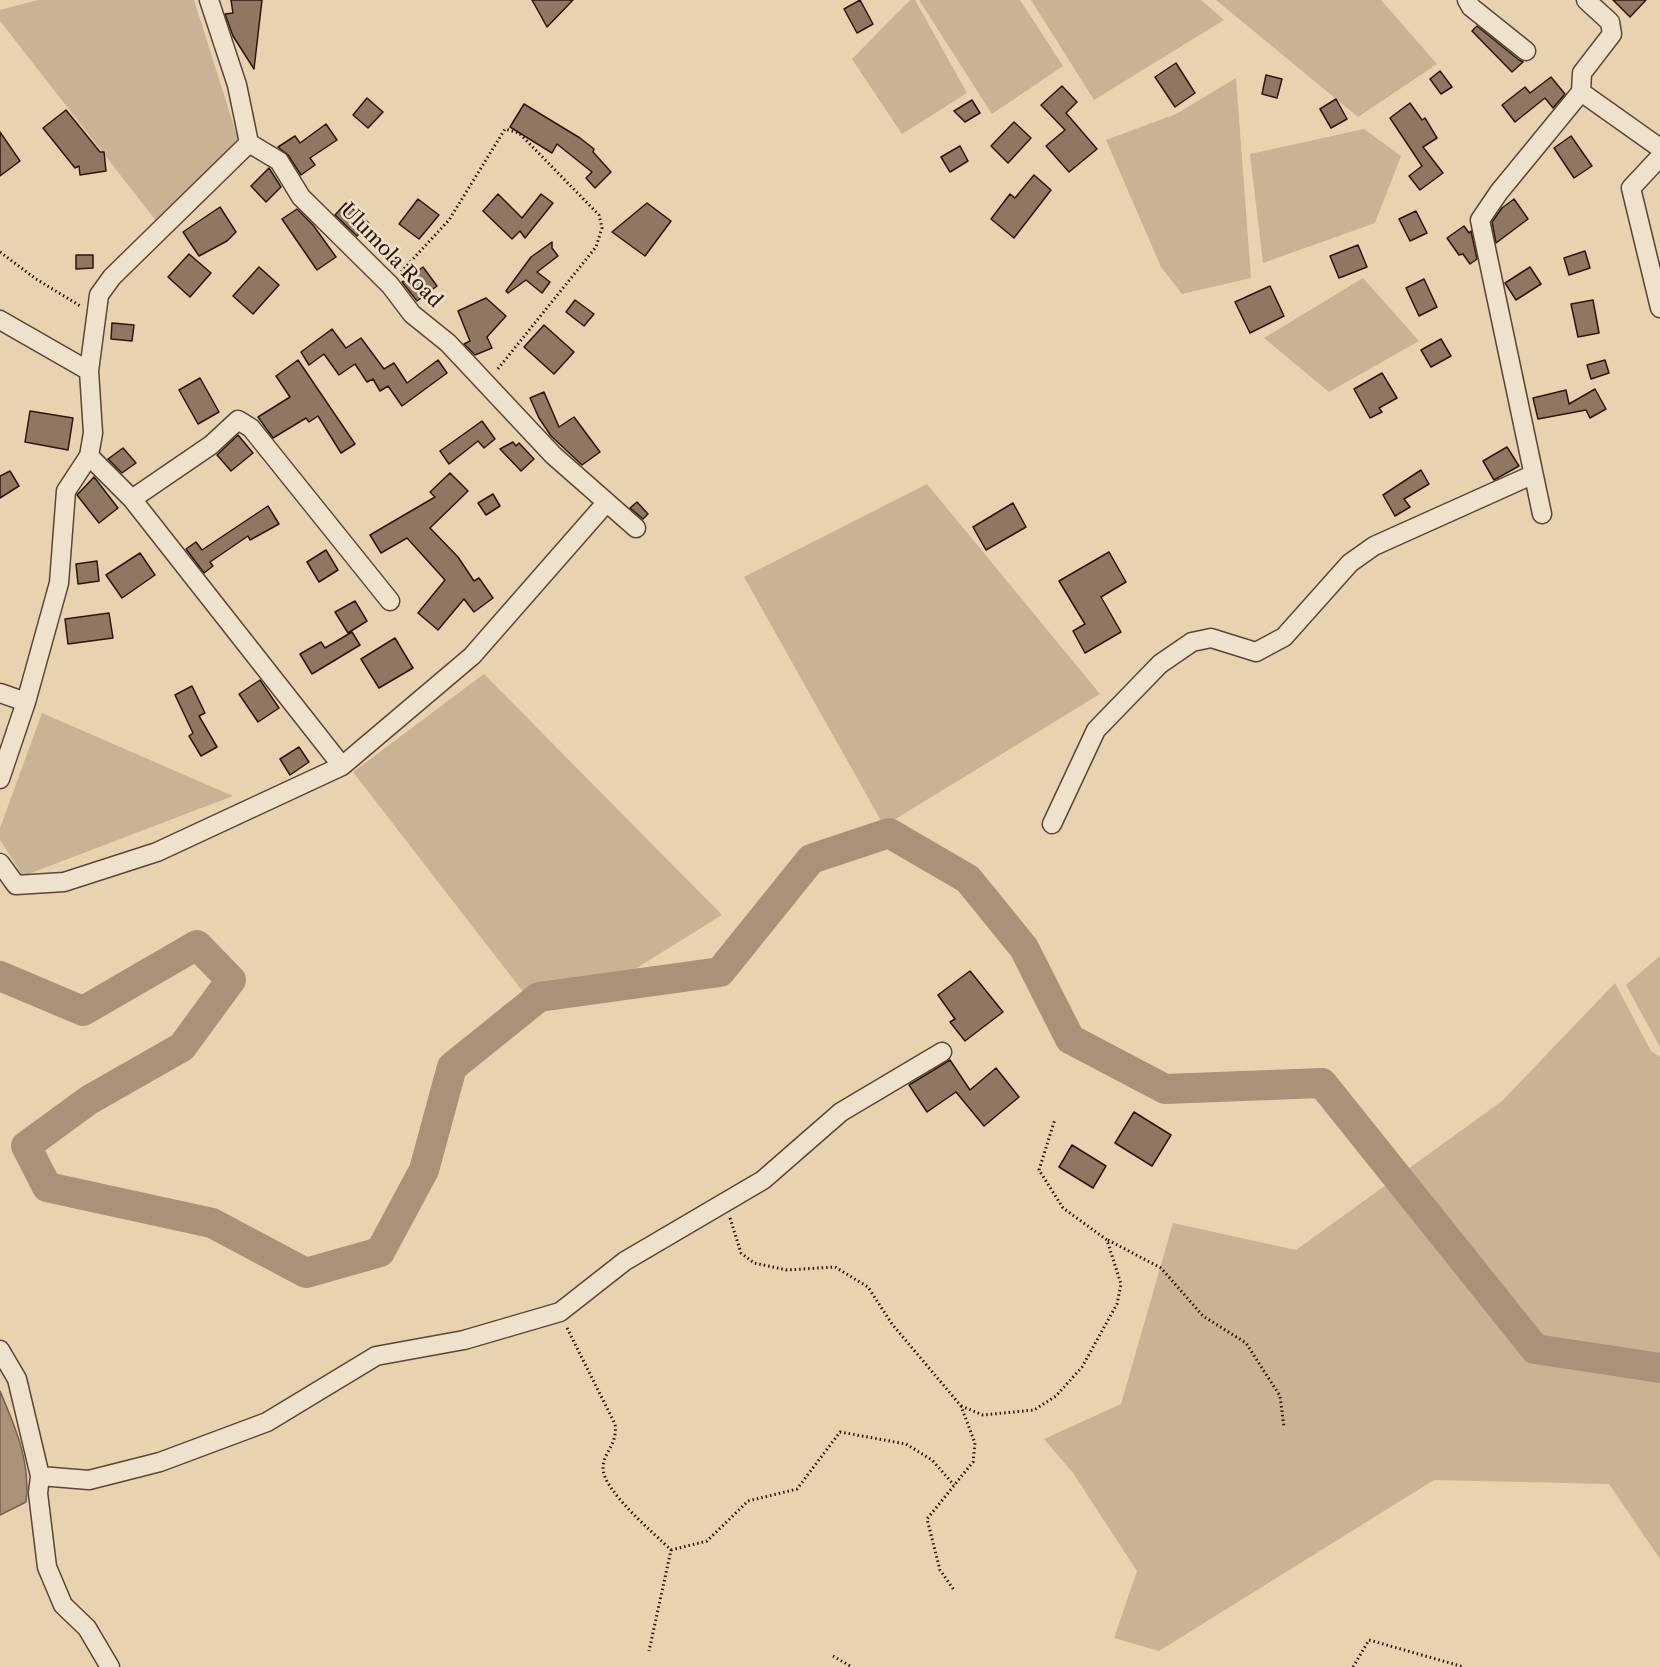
<!DOCTYPE html>
<html>
<head>
<meta charset="utf-8">
<style>
  body { margin:0 }
  canvas { display:block; background:#e7d3b0 }
</style>
</head>
<body>
<canvas width="1660" height="1667"></canvas>
<script>
const ctx = document.querySelector('canvas').getContext('2d');
ctx.lineJoin = 'round';
function fillPath(path, color) { ctx.fillStyle = color; ctx.fill(path, 'evenodd'); }
function trace(path, color, width, dash) { ctx.strokeStyle = color; ctx.lineWidth = width; ctx.lineCap = dash ? 'butt' : 'round'; ctx.setLineDash(dash || []); ctx.stroke(path); }
function label(font, color, halo, rows, align = 'center') {
  ctx.font = font + ' "Libre Caslon Text",serif'; ctx.lineWidth = 5; ctx.setLineDash([]); ctx.textBaseline = 'middle'; ctx.strokeStyle = halo; ctx.fillStyle = color; for (const [text, x, y, turn = 0] of rows) {
    ctx.save(); ctx.translate(x, y); ctx.rotate((+turn || 0) * Math.PI / 180); ctx.textAlign = isNaN(turn) ? turn : align; if (halo) ctx.strokeText(text, 0, 0); ctx.fillText(text, 0, 0); ctx.restore();
  }
}
fillPath(new Path2D(`
  M38 0H194L238 139 157 222 0 21V10Z
  M910 0H915L967 93 902 134 852 59Z
  M919 0H1020L1063 66 992 114Z
  M1031 0H1201L1224 20 1094 100Z
  M1216 0H1381L1437 64 1358 117Z
  M1236 78 1251 278 1182 294 1161 267 1106 140 1176 114Z
  M1364 129 1401 156 1375 223 1263 263 1250 154Z
  M1363 278 1419 341 1329 392 1264 338Z
  M927 484 1100 694 884 826 744 577Z
  M484 674 722 915 627 974 524 993 353 772Z
  M42 713 233 796 23 876 0 840V828Z
  M1660 956V1047L1626 985Z
  M1615 983 1651 1051 1660 1057V1559L1609 1484 1434 1480 1159 1651 1114 1638 1137 1571 1073 1473 1044 1439 1121 1404 1173 1223 1296 1250 1502 1101Z`), '#c8b394');
const water = new Path2D(`
  M0 1391C15 1426 31 1463 26 1502L0 1515Z`);
fillPath(water, '#a89379');
trace(water, '#77614e', 1.5);
trace(new Path2D(`
  M0 976 83 1011 197 945 231 980 182 1047 89 1100 26 1146 47 1187 212 1223 306 1273 380 1252 424 1170 452 1067 539 997 720 972 811 859 889 833 968 879 1024 948 1070 1039 1165 1089 1322 1083 1535 1349 1660 1368`), '#a89379', 30);
const building = new Path2D(`
  M231 0H262L254 69 233 36 225 14 233 13Z
  M532 0H573L547 27Z
  M860 0 873 24 857 33 844 9Z
  M1613 0H1646L1630 17Z
  M1477 26 1519 60 1523 62 1512 72 1472 31Z
  M1176 63 1195 93 1175 107 1155 77Z
  M1440 71 1452 87 1441 94 1430 79Z
  M1266 75 1282 79 1277 98 1262 94Z
  M1551 77 1565 94 1553 108 1545 98 1515 122 1502 105 1525 87 1530 93Z
  M1062 86 1077 102 1066 113 1097 149 1069 172 1046 146 1065 130 1041 105Z
  M367 98 383 112 368 128 353 115Z
  M1336 99 1347 119 1331 128 1320 109Z
  M972 100 980 113 965 122 954 111Z
  M1410 103 1422 120 1425 118 1437 138 1423 147 1443 173 1420 190 1409 176 1422 166 1390 118Z
  M524 104 580 138 594 149 593 152 611 172 595 188 586 178 592 172 557 144 552 153 510 127Z
  M66 110 100 152H104L106 171 80 175 79 166 75 168 43 128Z
  M1014 122 1031 138 1008 163 991 146Z
  M326 124 337 140 310 158 315 165 301 175 288 155 278 147 295 136 300 143Z
  M0 132 20 161 0 176Z
  M1571 136 1592 166 1574 178 1554 148Z
  M960 146 968 161 950 172 941 157Z
  M269 168 281 187 266 202 251 186Z
  M1034 175 1051 190 1014 238 991 219 1010 194 1015 198Z
  M498 194 522 218 541 194 553 203 525 238 520 231 512 239 483 211Z
  M418 199 439 215 419 239 399 224Z
  M1514 199 1528 219 1496 243 1492 222 1502 208Z
  M346 203 369 223 357 236 335 215Z
  M647 203 671 221 645 256 612 232Z
  M220 207 236 232 227 241 199 256 183 232Z
  M297 209 313 225 336 257 317 270 282 219Z
  M1416 211 1427 233 1410 241 1399 219Z
  M1464 226 1469 233 1471 231 1477 259 1470 264 1463 254 1459 255 1447 238Z
  M552 242V248L558 256 537 272 550 282 542 293 526 280 508 293 506 291 531 257Z
  M1358 245 1367 267 1339 278 1330 256Z
  M1585 251 1590 268 1569 275 1564 258Z
  M189 254 211 273 190 297 168 277Z
  M76 255H93V268L76 269Z
  M259 267 279 285 253 314 233 296Z
  M423 267 437 286 417 301 402 282Z
  M1530 267 1541 284 1516 300 1505 283Z
  M1424 279 1437 307 1419 316 1406 288Z
  M1270 286 1284 316 1250 333 1235 302Z
  M486 298 506 316 487 337 492 348 475 355 464 344 470 341 458 311Z
  M575 300 594 314 584 326 566 312Z
  M1593 300 1599 333 1578 337 1571 304Z
  M112 323 134 325 132 341 111 339Z
  M544 325 574 352 554 374 524 347Z
  M332 329 346 348 361 338 384 369 394 363 407 383 438 360 447 373 402 406 388 386 380 391 373 379 367 382 355 364 339 375 324 354 309 365 301 352Z
  M1441 339 1451 356 1431 367 1421 350Z
  M298 360 355 444 341 453 318 416 309 422 306 418 273 438 258 417 290 397 276 376Z
  M1605 360 1609 373 1591 379 1587 365Z
  M1382 373 1397 398 1379 408 1382 412 1370 418 1354 389Z
  M200 378 219 412 198 424 179 390Z
  M1595 389 1606 409 1590 418 1586 410 1538 419 1533 398 1566 390 1569 404Z
  M544 392 559 427 574 417 600 452 582 465 551 436 539 418 530 398Z
  M30 411 73 418 68 450 25 442Z
  M482 421 495 439 484 448 478 441 449 464 440 451Z
  M238 435 253 453 231 471 217 455Z
  M513 442 516 446 519 443 534 459 521 471 500 449Z
  M1507 447 1519 466 1494 480 1483 461Z
  M123 448 136 463 122 473 108 459Z
  M1421 470 1429 484 1404 499 1410 507 1395 516 1383 495Z
  M10 471 19 486 0 498V476Z
  M450 473 468 491 430 528 458 557 474 581 479 578 493 598 474 612 464 599 438 630 418 613 445 580 407 538 381 553 370 535 435 497 430 492Z
  M94 477 118 508 99 523 77 495Z
  M493 494 500 506 486 515 478 503Z
  M637 502 648 514 643 519 630 508Z
  M1013 503 1026 527 986 550 973 527Z
  M268 506 279 524 250 540 248 536 210 562 213 566 204 573 186 549 196 542 202 550Z
  M326 550 338 570 319 582 307 562Z
  M1109 552 1126 582 1101 597 1121 632 1085 653 1073 631 1085 624 1059 581Z
  M140 553 155 575 122 598 106 575Z
  M97 561 99 581 78 584 76 564Z
  M355 601 367 621 348 633 335 612Z
  M109 613 113 638 68 644 65 619Z
  M352 632 360 645 312 674 300 654 321 642 325 648Z
  M395 638 413 668 379 688 361 659Z
  M260 680 279 708 258 722 239 694Z
  M192 686 205 713 199 716 217 747 201 756 189 736 193 733 175 695Z
  M299 747 309 762 290 775 280 759Z
  M970 971 1003 1012 965 1041 950 1022 955 1019 938 995Z
  M950 1060 970 1090 996 1068 1019 1097 984 1126 956 1092 927 1112 909 1085Z
  M1134 1112 1171 1135 1152 1166 1115 1143Z
  M1072 1145 1106 1166 1093 1188 1059 1167Z`);
fillPath(building, '#8e7862');
trace(building, '#2e160e', 1.5);
const minor = new Path2D(`
  M209 0 237 85 249 143 279 161 301 197 390 285 412 314 448 343 553 455 636 528
  M1467 0 1471 7 1526 51
  M1586 0 1610 22 1612 34 1582 73 1581 92 1660 148
  M1660 157 1631 188 1660 308
  M0 320 89 371
  M89 456 132 499 342 766
  M132 499 211 445 238 420 251 428 390 601
  M1542 514 1480 220 1499 192 1581 92
  M0 693 26 702
  M0 779 26 702 59 583 66 491 89 456 93 433 89 371 99 295 112 277 249 143
  M1052 824 1096 730 1160 664 1192 642 1211 638 1256 652 1284 637 1350 563 1374 546 1532 475
  M0 863 16 885 64 882 157 852 342 766 472 656 606 503
  M0 1350 17 1379 40 1476 38 1493 47 1567 63 1605 87 1628 110 1667
  M40 1476 89 1480 160 1462 267 1422 376 1356 464 1340 560 1312 625 1261 763 1180 841 1112 942 1052`);
trace(minor, '#5c4536', 21);
trace(new Path2D(`
  M0 252 36 279 82 307
  M401 272 449 220 505 129 519 133 599 215 602 228 596 247 497 370
  M730 1218 741 1253 754 1263 787 1270 835 1267 868 1287 892 1324 961 1406 975 1443 973 1462 927 1519 940 1570 954 1590
  M1108 1240 1161 1268 1203 1316 1246 1343 1280 1396 1284 1427
  M567 1328 615 1424C618 1445 603 1452 603 1468 603 1491 654 1533 671 1550L649 1651
  M961 1406 983 1415 1034 1410 1056 1396 1082 1367 1117 1304 1121 1284 1107 1240 1063 1208 1039 1170 1055 1119
  M671 1550 707 1541 748 1501 797 1489 840 1432 906 1444 932 1460 954 1485
  M833 1656 852 1667
  M1353 1667 1369 1640 1464 1667`), '#2e160e', 3, [1.5, 3]);
trace(minor, '#efe2cc', 18);
label('20px', '#2e160e', '#efe2cc', [
  ["Ulumola Road",391,256,46]
]);
</script>
</body>
</html>
